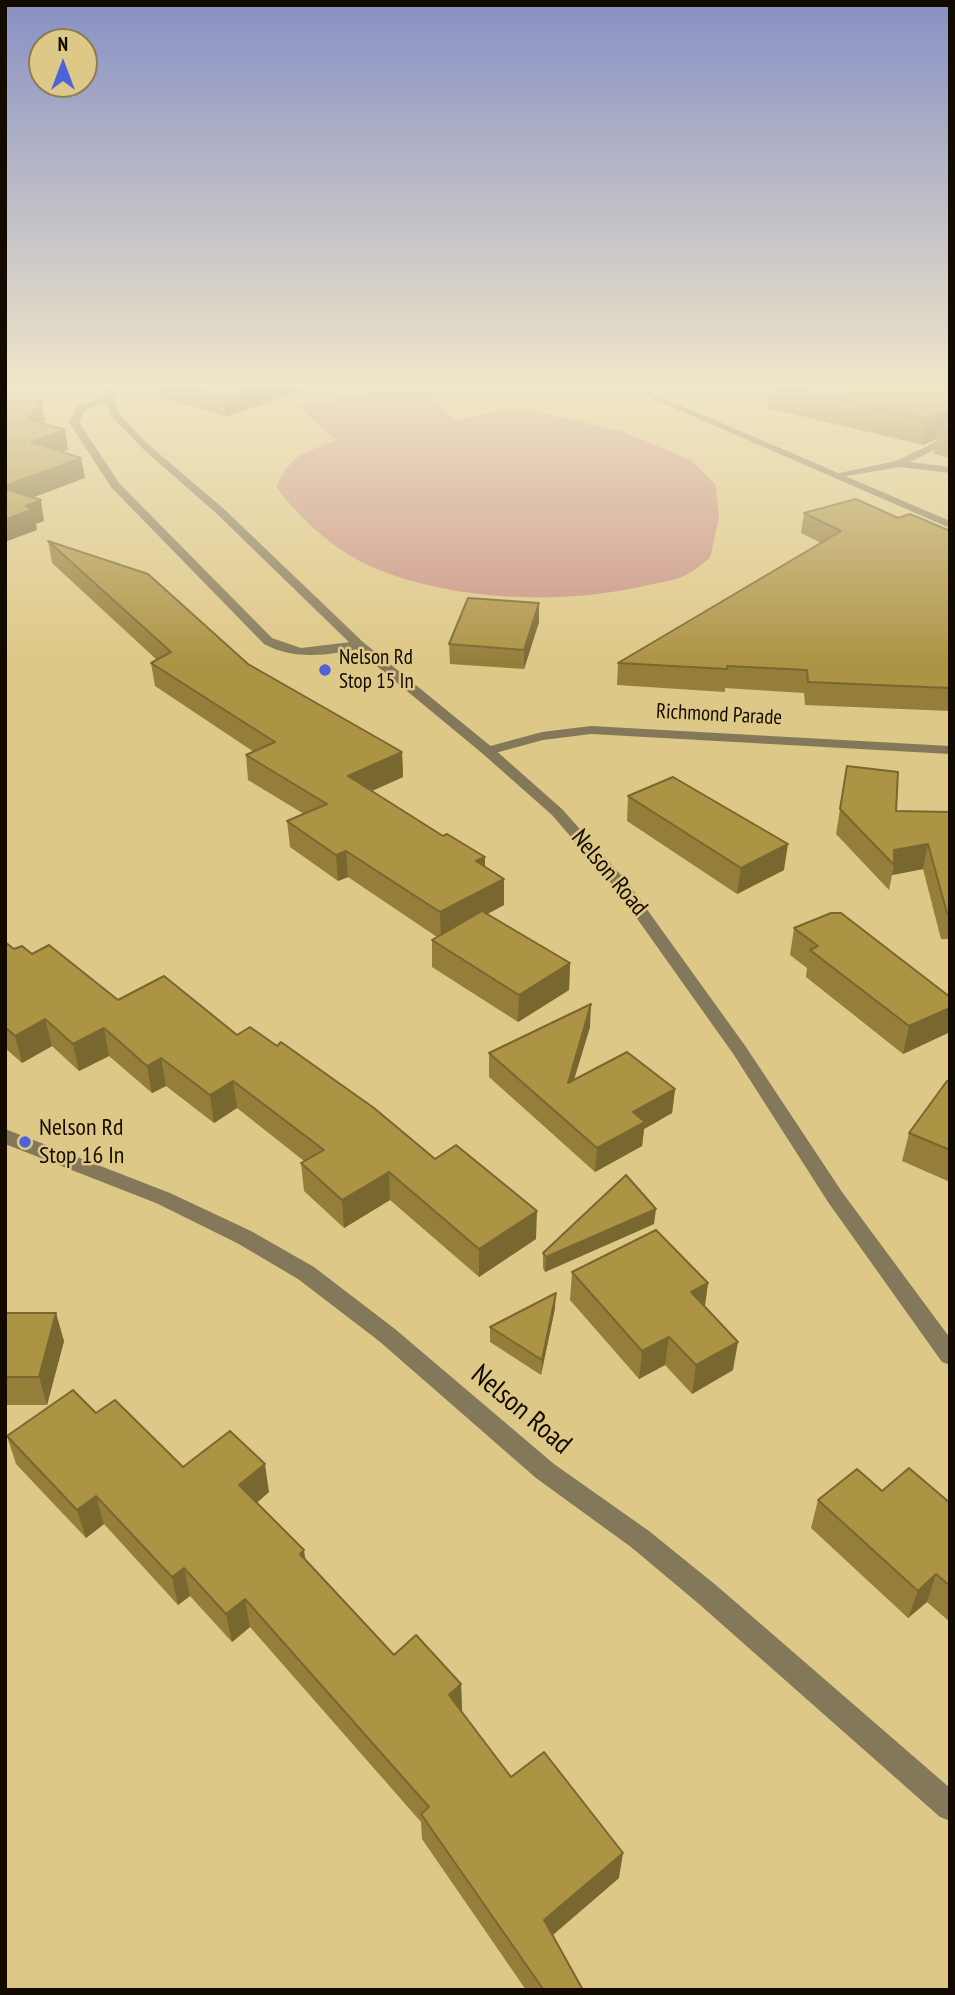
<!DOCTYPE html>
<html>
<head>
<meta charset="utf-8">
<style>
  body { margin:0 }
  #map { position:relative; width:955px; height:1995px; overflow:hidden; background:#dec887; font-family:"PT Sans Narrow",sans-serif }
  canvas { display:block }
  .frame { position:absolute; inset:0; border:7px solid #130b00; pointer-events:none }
  .north { position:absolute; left:28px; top:28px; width:70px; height:70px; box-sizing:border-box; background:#dec887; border:2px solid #8d7c51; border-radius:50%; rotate:0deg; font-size:19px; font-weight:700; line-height:28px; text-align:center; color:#130b00 }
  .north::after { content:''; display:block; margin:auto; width:24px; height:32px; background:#4e63d8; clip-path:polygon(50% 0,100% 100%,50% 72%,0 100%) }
</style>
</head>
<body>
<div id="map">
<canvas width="955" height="1995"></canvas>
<div class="frame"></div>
<div class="north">N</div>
</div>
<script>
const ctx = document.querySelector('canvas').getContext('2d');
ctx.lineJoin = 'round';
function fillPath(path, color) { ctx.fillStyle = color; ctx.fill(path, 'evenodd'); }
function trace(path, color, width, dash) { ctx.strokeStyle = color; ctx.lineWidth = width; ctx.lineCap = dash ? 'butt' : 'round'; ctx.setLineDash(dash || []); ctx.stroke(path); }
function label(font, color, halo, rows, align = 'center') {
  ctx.font = font + ' "PT Sans Narrow",sans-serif'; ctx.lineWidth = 5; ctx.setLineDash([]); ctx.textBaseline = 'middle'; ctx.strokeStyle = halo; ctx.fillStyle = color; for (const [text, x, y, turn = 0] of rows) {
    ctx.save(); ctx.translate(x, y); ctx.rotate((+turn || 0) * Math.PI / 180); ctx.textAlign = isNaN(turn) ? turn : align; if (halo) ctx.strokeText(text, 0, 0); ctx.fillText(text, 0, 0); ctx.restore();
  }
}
fillPath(new Path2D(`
  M423 385 455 421 514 407 621 431 691 460 716 485 719 517 710 558C702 564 693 572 684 576 675 580 663 582 653 584 569 605 460 602 379 570 338 554 302 521 276 487 292 453 303 454 336 440L298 406 342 399 340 396Z`), '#c99185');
fillPath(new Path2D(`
  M109 395 113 398 112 400 85 410 79 422 119 483 272 638 301 648 359 641 365 645 363 648C330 655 295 661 264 644L111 487 69 422 78 406Z
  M950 435V442L910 462 950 467V473L900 467 835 478 830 475 896 461Z`), '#837859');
fillPath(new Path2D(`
  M591 726 950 746V754L591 734 543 740 488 755 481 751 483 748 542 732Z`), '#837859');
fillPath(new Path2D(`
  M106 385H114L113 398 120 415 150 446 224 509 363 642 493 748 562 809 628 883 746 1047 842 1192 950 1338V1365L942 1362 828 1202 734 1055 616 889 552 815 483 754 355 648 216 513 144 450 111 416 105 398Z
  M621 385H633L950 521V528Z
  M5 1129 170 1193 251 1231 314 1267 395 1329 554 1464 649 1531 717 1586 950 1788V1821L940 1817 699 1604 631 1547 536 1478 379 1341 298 1279 237 1243 156 1203 5 1144Z`), '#837859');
fillPath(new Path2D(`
  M155 385H318L226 417 157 396Z
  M770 385H950V458L934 454 936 439 923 445 767 408Z
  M804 513 898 518 950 531V711L805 705 804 693 725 688V692L617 685 618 663 821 543 801 533Z
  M48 541 248 664 402 752 403 777 372 791 485 867 504 905 487 914 570 963 569 990 518 1022 432 967V940L437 937 348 877 338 881 290 847 287 821 304 814 248 780 246 755 254 752 155 686 151 663 157 660 52 563Z
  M539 603V622L524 669 450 664 449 644Z
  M847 766 896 811 950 812V939H941L923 869 892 875 889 890 836 834Z
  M628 796 784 870 737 894 627 821Z
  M794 928 950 997V1032L903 1054 806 977 807 968 790 955Z
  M5 942 14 949 32 954 118 1000 237 1035 435 1159 536 1239 479 1277 390 1200 344 1228 304 1191 301 1163 304 1161 237 1108 214 1123 166 1086 152 1093 109 1056 79 1071 52 1046 22 1063 5 1048Z
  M590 1027 574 1079 675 1089 672 1113 644 1129 642 1146 595 1172 489 1077V1053Z
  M950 1081V1182L902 1161 909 1133Z
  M654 1224 545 1272 543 1268V1253Z
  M572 1272 708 1283 705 1306 733 1370 692 1394 665 1365 639 1379 570 1300Z
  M555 1308 541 1375 490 1342V1327Z
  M5 1313 64 1341 47 1405H5Z
  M96 1413 183 1467 269 1492 257 1503 306 1560 394 1655 461 1684 462 1711H461L511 1777 619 1878 553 1935 583 1990H526L422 1839 421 1822 250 1627 232 1642 190 1596 178 1605 104 1524 86 1538 16 1464 7 1436Z
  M882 1491 950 1503V1622L927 1602 908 1618 811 1528 818 1500Z`), '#957e3a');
fillPath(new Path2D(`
  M264 385H318L226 417 224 398Z
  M41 401 45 419 32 438 29 419Z
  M950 410V431L938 428 936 439 923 445 927 419Z
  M65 430 68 450 35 461 31 442Z
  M81 458 85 478 5 508V486Z
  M41 500 44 521 36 524 37 530 5 542V520L26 506Z
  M539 603V622L524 669V650Z
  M402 752 403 777 349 801 348 776Z
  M788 844 784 870 737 894 741 868Z
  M928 844 923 869 892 875 894 865V850Z
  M346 851 348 877 338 881 336 855Z
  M485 857V883L476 861Z
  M504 879V905L441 939 440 912Z
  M570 963 569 990 518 1022 519 995Z
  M591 1004 590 1027 566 1106 568 1083Z
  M950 1008V1032L903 1054 909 1026Z
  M45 1019 52 1046 22 1063 15 1036Z
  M104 1028 109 1056 79 1071 73 1044Z
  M161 1058 166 1086 152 1093 147 1066Z
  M233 1081 237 1108 214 1123 210 1095Z
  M675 1089 672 1113 644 1129 642 1146 595 1172 597 1148 633 1112Z
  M389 1172 390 1200 344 1228 342 1200Z
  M656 1209 654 1224 545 1272 546 1257Z
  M537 1211 536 1239 479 1277V1249Z
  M708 1283 704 1311 691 1292Z
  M556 1293 555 1308 541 1375 542 1360Z
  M56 1313 64 1341 47 1405 39 1377Z
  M669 1337 665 1365 639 1379 642 1351Z
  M738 1342 733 1370 692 1394 696 1365Z
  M265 1464 269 1492 244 1513 239 1485Z
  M96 1496 104 1524 86 1538 77 1510Z
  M304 1550 308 1578 300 1554Z
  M184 1568 190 1596 178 1605 172 1577Z
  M936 1574 927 1602 908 1618 918 1591Z
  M245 1599 250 1627 232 1642 226 1614Z
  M461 1684 462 1711 449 1722V1695Z
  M623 1853 619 1878 542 1944 544 1920Z`), '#796730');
const building = new Path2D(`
  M179 385H264L224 398Z
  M776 385H932L950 394V410L927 419Z
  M5 401H41L29 419 65 430 31 442 81 458 5 486Z
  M950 422V431L938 428Z
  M5 489 41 500 26 506 33 509 5 520Z
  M856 499 898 518 910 514 950 531V688L808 682 807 670 727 666V669L618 663 841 531 804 513Z
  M48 541 148 574 248 664 402 752 348 776 443 836 447 834 485 857 476 861 504 879 440 912 346 851 336 855 287 821 327 804 246 755 275 742 151 663 171 652Z
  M468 598 539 603 524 650 449 644Z
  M847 766 898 772 896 811 950 812V914L947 913 928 844 894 850V865L840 809Z
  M673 777 788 844 741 868 628 796Z
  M482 911 570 963 519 995 432 940Z
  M831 913H841L950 997V1008L909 1026 810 950 818 946 794 928Z
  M5 942 14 949 22 946 32 954 49 945 118 1000 164 976 237 1035 250 1027 277 1046 281 1042 374 1108 435 1159 456 1145 537 1211 479 1249 389 1172 342 1200 301 1163 324 1150 233 1081 210 1095 161 1058 147 1066 104 1028 73 1044 45 1019 15 1036 5 1027Z
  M591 1004 568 1083 627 1052 675 1089 633 1112 645 1122 597 1148 489 1053Z
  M947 1081H950V1150L909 1133Z
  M626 1175 656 1209 546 1257 543 1253Z
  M656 1230 708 1283 691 1292 738 1342 696 1365 669 1337 642 1351 572 1272Z
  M556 1293 542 1360 490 1327Z
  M5 1313H56L39 1377H5Z
  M73 1390 96 1413 115 1400 183 1467 230 1431 265 1464 239 1485 304 1550 300 1554 394 1655 416 1635 461 1684 449 1695 511 1777 544 1752 623 1853 544 1920 583 1990H542L543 1989 421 1814 429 1807 245 1599 226 1614 184 1568 172 1577 96 1496 77 1510 7 1436Z
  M909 1468 950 1503V1586L936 1574 918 1591 818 1500 857 1469 882 1491Z`);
fillPath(building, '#ad9344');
trace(building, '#796730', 2);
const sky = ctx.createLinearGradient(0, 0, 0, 664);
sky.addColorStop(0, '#8790c4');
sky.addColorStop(0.58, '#f0e6c9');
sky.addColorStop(1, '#f0e6c900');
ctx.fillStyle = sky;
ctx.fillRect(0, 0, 955, 664);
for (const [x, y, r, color] of [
  [325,670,7,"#4e63d8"],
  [25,1142,7,"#4e63d8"]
]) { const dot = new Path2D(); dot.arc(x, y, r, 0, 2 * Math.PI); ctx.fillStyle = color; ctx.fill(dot); trace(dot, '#dec887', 2.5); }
label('21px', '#130b00', '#dec887', [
  ["Nelson Rd",339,658],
  ["Stop 15 In",339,682]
], 'left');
label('21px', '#130b00', '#dec887', [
  ["Richmond Parade",719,715,3]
]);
label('24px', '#130b00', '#dec887', [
  ["Nelson Road",609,873,50]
]);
label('24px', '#130b00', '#dec887', [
  ["Nelson Rd",39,1128],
  ["Stop 16 In",39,1156]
], 'left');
label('28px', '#130b00', '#dec887', [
  ["Nelson Road",521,1410,40]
]);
</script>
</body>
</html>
